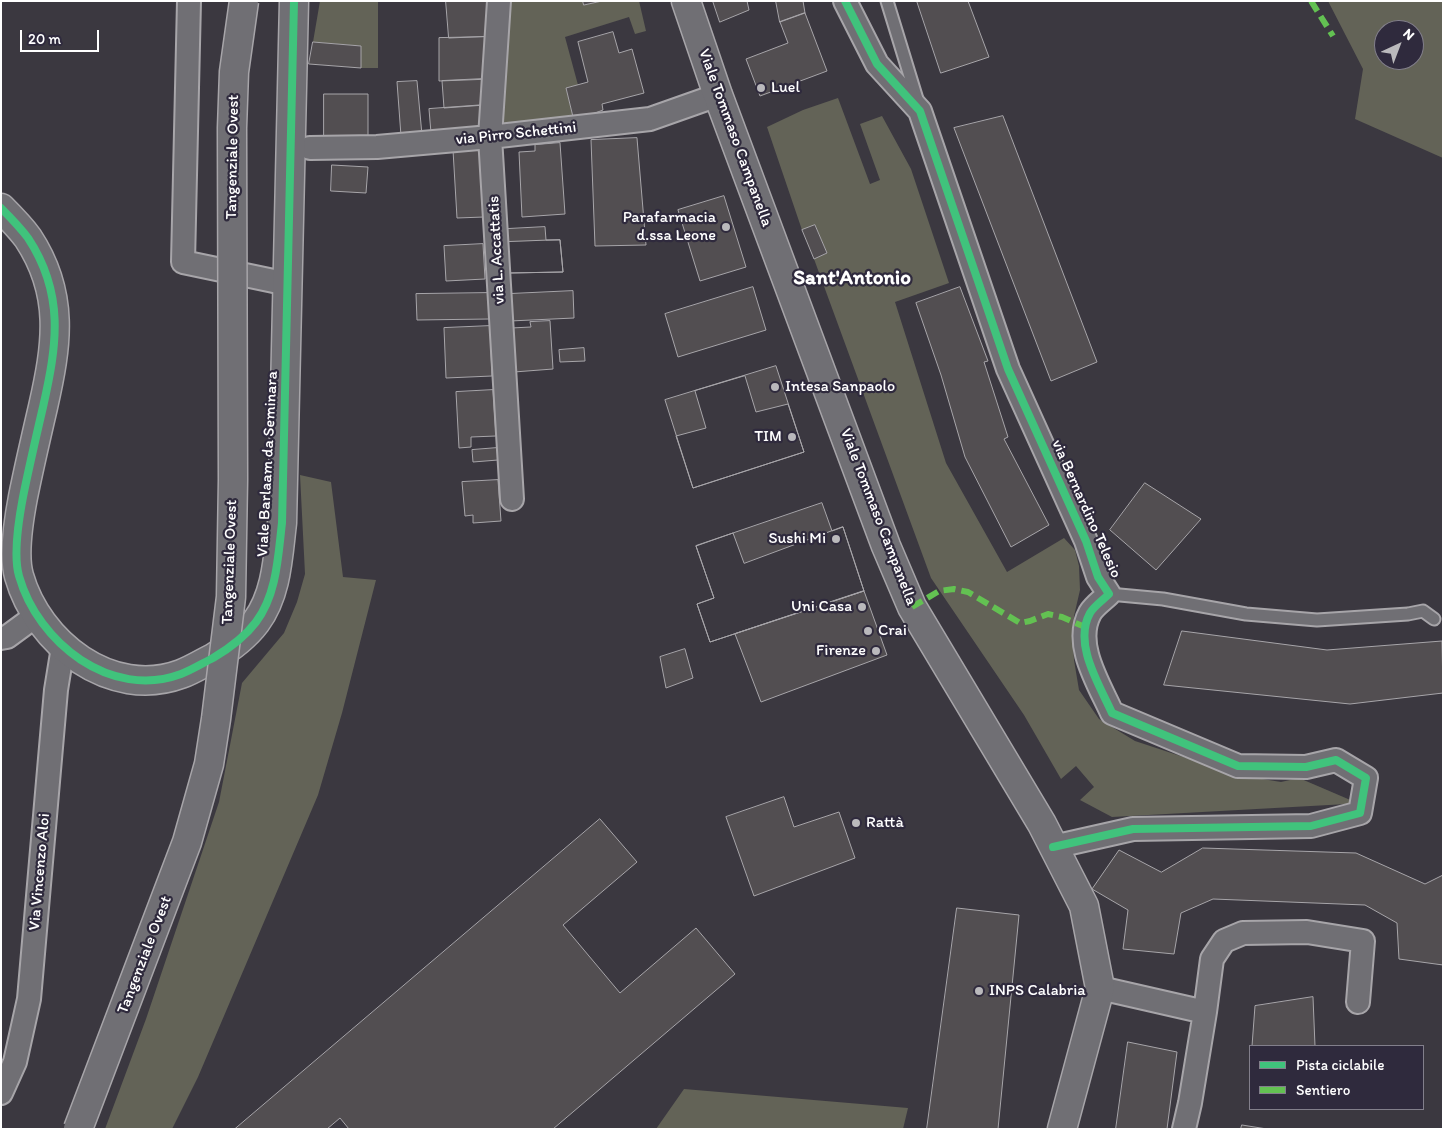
<!DOCTYPE html>
<html>
<head>
<meta charset="utf-8">
<style>
  body { margin:0 }
  #map { position:relative; width:1444px; height:1130px; overflow:hidden; background:#3b3840; font-family:Itim,sans-serif }
  canvas { display:block }
  .frame { position:absolute; inset:0; border:2px solid #fff; pointer-events:none }
  .legend { position:absolute; left:1249px; top:1045px; width:175px; height:65px; box-sizing:border-box; background:#2f2a3d; border:1px solid #827f8b; margin:0; padding:6px 9px; list-style:none; font-size:15px; color:#fff }
  .legend li { display:flex; align-items:center; gap:10px; height:25px }
  .legend b { width:25px; border:1px solid #827f8b }
  .north { position:absolute; left:1374px; top:20px; width:50px; height:50px; box-sizing:border-box; background:#2f2a3d; border:1px solid #827f8b; border-radius:50%; rotate:43deg; font-size:14px; font-weight:700; line-height:20px; text-align:center; color:#fff }
  .north::after { content:''; display:block; margin:auto; width:18px; height:22px; background:#bab9bc; clip-path:polygon(50% 0,100% 100%,50% 72%,0 100%) }
  .scale { position:absolute; left:20px; top:30px; width:79px; height:22px; box-sizing:border-box; border:2px solid #fff; border-top:0; padding-left:6px; font-size:15px; line-height:18px; white-space:nowrap; color:#fff; -webkit-text-stroke:4px #2f2a3d; paint-order:stroke }
</style>
</head>
<body>
<div id="map">
<canvas width="1444" height="1130"></canvas>
<div class="frame"></div>
<ul class="legend">
<li><b style="height:6px;background:#40c37c"></b>Pista ciclabile</li>
<li><b style="height:6px;background:#63c152"></b>Sentiero</li>
</ul>
<div class="north">N</div>
<div class="scale">20 m</div>
</div>
<script>
const ctx = document.querySelector('canvas').getContext('2d');
ctx.lineJoin = 'round';
function fillPath(path, color) { ctx.fillStyle = color; ctx.fill(path, 'evenodd'); }
function trace(path, color, width, dash) { ctx.strokeStyle = color; ctx.lineWidth = width; ctx.lineCap = dash ? 'butt' : 'round'; ctx.setLineDash(dash || []); ctx.stroke(path); }
function label(font, color, halo, rows, align = 'center') {
  ctx.font = font + ' Itim,sans-serif'; ctx.lineWidth = 4.5; ctx.setLineDash([]); ctx.textBaseline = 'middle'; ctx.strokeStyle = halo; ctx.fillStyle = color; for (const [text, x, y, turn = 0] of rows) {
    ctx.save(); ctx.translate(x, y); ctx.rotate((+turn || 0) * Math.PI / 180); ctx.textAlign = isNaN(turn) ? turn : align; if (halo) ctx.strokeText(text, 0, 0); ctx.fillText(text, 0, 0); ctx.restore();
  }
}
fillPath(new Path2D(`
  M320 1H378V68H361V46L313 42Z
  M501 1H583L584 5 602 1H639L646 31 635 34 629 17 565 37 578 85 566 88 574 121 500 128Z
  M1328 1H1443V158L1355 119 1363 69ZM1384 30H1414V60H1384Z
  M838 98 870 184 880 180 860 124 882 116 911 169 949 283 895 302 946 463 1007 572 1064 538 1075 550 1079 566 1080 590 1074 616 1073 640 1074 660 1079 690 1099 719 1135 741 1238 775 1281 782 1299 778 1355 802 1347 804 1112 817 1080 800 1094 787 1076 766 1061 779 1024 715 931 578 814 259 827 253 815 225 802 230 767 127 803 110Z
  M300 475 331 482 343 577 376 580 342 713 318 795 198 1077 172 1129H105L146 1019 219 802 242 683 284 633 297 602 305 574Z
  M684 1089 908 1108 903 1129H656Z`), '#636357');
const building = new Path2D(`
  M446 1H490L494 36 449 38Z
  M583 1H602L584 5Z
  M713 1H747L749 10 720 22Z
  M776 1H803L805 13 780 22Z
  M917 1H968L989 57 941 73Z
  M805 13 827 71 760 96 746 59 788 43 780 22Z
  M613 32 619 53 632 49 644 93 602 104 603 110 574 121 566 88 588 82 578 42Z
  M491 37V79L439 81V38Z
  M313 42 361 46V68L309 64Z
  M483 79 485 105 444 108 442 81Z
  M417 81 422 135 401 136 397 82Z
  M324 94H368V143L324 142Z
  M485 105 486 129 431 133 429 109Z
  M1003 116 1097 362 1051 381 954 128Z
  M637 138 646 245 595 246 591 140Z
  M560 143 565 214 522 217 519 152 535 151V145Z
  M480 148 484 217 457 218 453 150Z
  M332 165 368 167 366 193 331 191Z
  M724 196 746 267 700 281 678 210Z
  M815 225 827 253 814 259 802 230Z
  M545 227 546 240H560L563 272 509 273 507 229Z
  M560 240 563 272 509 273 507 242Z
  M483 244 485 279 446 281 444 246Z
  M753 287 766 330 678 357 665 314Z
  M960 287 988 361 984 362 1008 437 1004 439 1049 525 1011 547 965 457 941 375 916 303Z
  M573 291 574 318 510 321 509 294Z
  M488 293 489 319 417 320 416 294Z
  M550 321 553 369 514 372 511 328 531 327 530 322Z
  M490 326 492 376 446 378 444 328Z
  M584 348 585 361 560 362 559 350Z
  M776 366 804 452 693 488 665 400Z
  M745 376 756 412 788 404 804 452 693 488 676 436 706 428 695 391Z
  M493 390 496 436 471 437V447L459 448 456 392Z
  M497 448 498 460 473 462 472 450Z
  M498 480 501 521 473 523V515L465 516 462 482Z
  M1145 483 1201 519 1156 570 1110 530Z
  M822 503 832 531 843 527 864 591 710 642 697 604 714 598 696 546Z
  M843 527 864 591 710 642 697 604 714 598 696 546 733 533 744 563Z
  M864 591 887 655 761 702 735 634Z
  M1182 631 1327 650 1442 641 1443 693 1350 704 1164 685Z
  M685 649 693 678 666 688 660 657Z
  M784 797 794 827 839 812 855 858 754 896 726 817Z
  M600 819 637 862 563 925 620 993 696 928 735 974 553 1129H349L340 1118 327 1129H235Z
  M1203 848 1356 853 1425 884 1443 875V965L1399 959 1397 923 1365 905 1213 899 1181 913 1174 954 1123 949 1128 910 1092 889 1119 850 1161 872Z
  M957 908 1019 915 998 1129H927Z
  M1313 997 1315 1046H1252L1255 1006Z
  M1128 1042 1177 1052 1167 1129H1116Z
  M1242 1125 1267 1129H1241Z`);
fillPath(building, '#524e51');
trace(building, '#a7a5a9', 1);
const lane = new Path2D(`
  M887 1 917 99
  M1109 594 1163 599 1246 614 1317 620 1408 614 1423 611 1434 619`);
const street = new Path2D(`
  M189 1 183 262 288 284
  M499 1 490 137 512 499
  M845 1 877 64 920 111 1008 369 1086 541 1098 577 1109 594C1103 600 1094 606 1090 613 1073 644 1099 684 1112 713L1238 766 1306 767 1336 760 1366 778 1360 813 1311 826 1133 829 1053 847
  M310 148 377 147 490 137 650 119 718 95
  M1 638 7 637 37 615
  M1100 988 1205 1012 1190 1103 1184 1129
  M1205 1012 1212 959 1224 941 1243 933 1307 932 1363 941 1358 1002
  M1 1093 15 1062 29 999 56 690 63 647`);
const secondary = new Path2D(`
  M686 1 718 95 886 546 912 607 1042 824 1084 906 1100 988 1062 1129
  M1 208C10 217 20 227 28 238 65 294 57 345 43 407 36 437 29 467 23 497 19 518 13 555 19 576 38 643 111 700 181 674 192 670 203 663 213 658 230 648 244 638 256 622 277 594 278 556 282 523L294 1`);
trace(lane, '#a7a5a9', 15);
trace(street, '#a7a5a9', 26);
trace(secondary, '#a7a5a9', 31);
trace(lane, '#706f74', 11);
trace(street, '#706f74', 22);
trace(secondary, '#706f74', 28);
const highwayBridge = new Path2D(`
  M78 1129 187 842 209 764 216 719 231 597 233 480 232 128 234 72 244 1`);
trace(highwayBridge, '#a7a5a9', 31, []);
trace(highwayBridge, '#706f74', 28);
trace(new Path2D(`
  M1311 1 1333 36
  M912 607 939 591 954 589 968 592 1020 623 1030 621 1048 614 1062 617 1085 627`), '#63c152', 6, [12, 6]);
trace(new Path2D(`
  M845 1 877 64 920 111 1008 369 1086 541 1098 577 1109 594C1103 600 1094 606 1090 613 1073 644 1099 684 1112 713L1238 766 1306 767 1336 760 1366 778 1360 813 1311 826 1133 829 1053 847
  M1 208C10 217 20 227 28 238 65 294 57 345 43 407 36 437 29 467 23 497 19 518 13 555 19 576 38 643 111 700 181 674 192 670 203 663 213 658 230 648 244 638 256 622 277 594 278 556 282 523L294 1`), '#40c37c', 8);
for (const [x, y, r, color] of [
  [761,88,5,"#bab9bc"],
  [726,227,5,"#bab9bc"],
  [775,387,5,"#bab9bc"],
  [792,437,5,"#bab9bc"],
  [836,539,5,"#bab9bc"],
  [862,607,5,"#bab9bc"],
  [868,631,5,"#bab9bc"],
  [876,651,5,"#bab9bc"],
  [856,823,5,"#bab9bc"],
  [979,991,5,"#bab9bc"]
]) { const dot = new Path2D(); dot.arc(x, y, r, 0, 2 * Math.PI); ctx.fillStyle = color; ctx.fill(dot); trace(dot, '#2f2a3d', 2); }
label('16px', '#fff', '#2f2a3d', [
  ["Luel",771,88],
  ["Parafarmacia",716,218,"right"],
  ["d.ssa Leone",716,236,"right"],
  ["Intesa Sanpaolo",785,387],
  ["TIM",782,437,"right"],
  ["Sushi Mi",826,539,"right"],
  ["Uni Casa",852,607,"right"],
  ["Crai",878,631],
  ["Firenze",866,651,"right"],
  ["Rattà",866,823],
  ["INPS Calabria",989,991]
], 'left');
label('16px', '#fff', '#2f2a3d', [
  ["via Pirro Schettini",516,134,-6],
  ["Viale Tommaso Campanella",735,138,70],
  ["Tangenziale Ovest",233,157,-89],
  ["via L. Accattatis",497,250,-93],
  ["Viale Barlaam da Seminara",268,464,-87],
  ["via Bernardino Telesio",1086,509,66],
  ["Viale Tommaso Campanella",878,517,69],
  ["Tangenziale Ovest",230,562,-88],
  ["Via Vincenzo Aloi",40,872,-85],
  ["Tangenziale Ovest",145,955,-69]
]);
label('bold 21px', '#fff', '#2f2a3d', [
  ["Sant'Antonio",852,279]
]);
</script>
</body>
</html>
